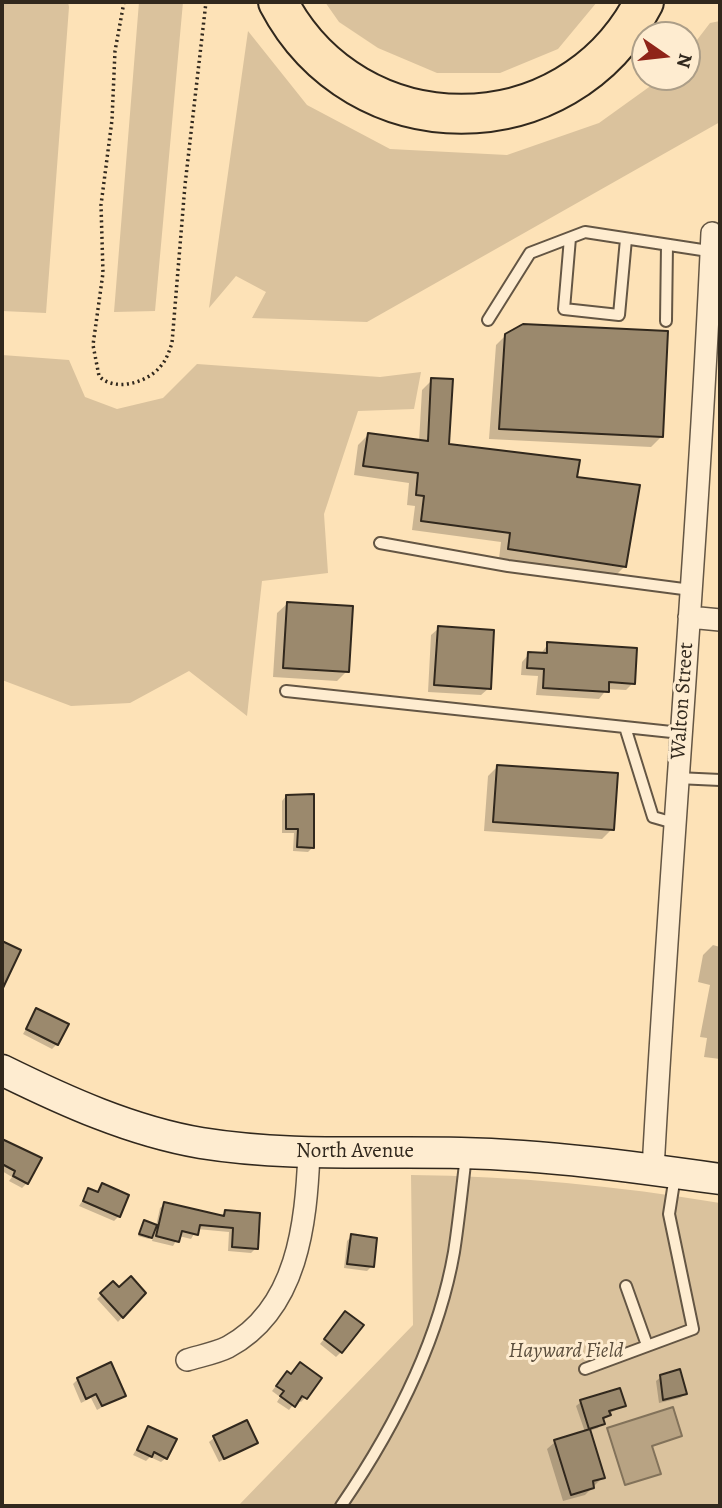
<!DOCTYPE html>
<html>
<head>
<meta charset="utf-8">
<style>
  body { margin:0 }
  #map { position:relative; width:722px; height:1508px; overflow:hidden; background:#fde2b7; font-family:Alegreya,serif }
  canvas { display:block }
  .frame { position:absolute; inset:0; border:4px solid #31281d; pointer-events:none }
  .north { position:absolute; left:631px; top:21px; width:70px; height:70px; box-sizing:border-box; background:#feecd0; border:2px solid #ac9e88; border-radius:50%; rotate:104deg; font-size:19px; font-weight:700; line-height:28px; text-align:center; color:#31281d }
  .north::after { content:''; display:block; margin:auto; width:24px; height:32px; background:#8f2418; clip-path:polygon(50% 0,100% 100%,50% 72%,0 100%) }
</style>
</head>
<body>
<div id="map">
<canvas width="722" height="1508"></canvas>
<div class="frame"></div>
<div class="north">N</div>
</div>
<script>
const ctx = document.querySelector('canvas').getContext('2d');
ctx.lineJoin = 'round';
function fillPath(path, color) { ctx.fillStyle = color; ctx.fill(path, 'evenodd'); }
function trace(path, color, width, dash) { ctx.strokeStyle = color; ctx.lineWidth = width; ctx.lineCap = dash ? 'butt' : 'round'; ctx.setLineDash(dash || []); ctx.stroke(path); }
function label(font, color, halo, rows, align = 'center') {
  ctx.font = font + ' Alegreya,serif'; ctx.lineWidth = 6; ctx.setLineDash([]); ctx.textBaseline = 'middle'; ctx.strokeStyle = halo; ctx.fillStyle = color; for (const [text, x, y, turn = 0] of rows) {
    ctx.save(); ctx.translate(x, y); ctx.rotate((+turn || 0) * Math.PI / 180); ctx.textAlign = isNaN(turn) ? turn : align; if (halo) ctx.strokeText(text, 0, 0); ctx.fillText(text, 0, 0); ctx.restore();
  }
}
fillPath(new Path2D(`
  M2 2H68L69 7 46 313 2 311Z
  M139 2H183L155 311 114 312Z
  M325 2H597L558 49 500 73H437L378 48 339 22Z
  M720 21V122L367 322 252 318 266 292 236 276 209 308 248 31 307 105 390 149 507 155 599 123 663 77H687V53L710 23Z
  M2 355 69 360 85 397 117 409 163 398 197 364 380 377 421 372 414 409 358 411 324 514 328 573 262 581 247 716 189 671 130 703 71 706 2 680Z
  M411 1175C515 1176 618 1186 720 1203V1506H238L413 1325Z`), '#dac29d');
const water = new Path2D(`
  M673 1407 682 1436 652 1446 661 1474 625 1485 607 1428Z`);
fillPath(water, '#b8a383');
trace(water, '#82725a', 2);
fillPath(new Path2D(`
  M506 335 661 437 651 447 489 439 496 345Z
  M432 380 447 445 575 479 625 566 615 576 499 559 501 542 412 530 415 506 407 505 409 483 354 475 358 445 368 435 419 442 422 390Z
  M288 603 347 671 337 681 273 677 277 613Z
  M439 628 489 688 481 695 428 692 431 635Z
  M548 644 633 683 626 690 607 689 599 699 536 695 538 676 521 675 522 662 529 654 540 655Z
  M498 766 612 829 602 839 484 831 488 776Z
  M286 796 313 847 308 852 293 851 294 833H282V801Z
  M713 945 720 947V1059L704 1057 707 1038 700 1037 710 985 698 982 703 955Z
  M37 1010 57 1044 52 1049 23 1034Z
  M2 1141 25 1154 27 1183 22 1188 9 1181 12 1177 2 1171Z
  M102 1185 119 1216 114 1221 79 1206 89 1190 96 1193Z
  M165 1204 220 1217 225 1212 256 1248 251 1253 228 1251 229 1232 197 1229 191 1239 179 1236 173 1246 152 1241 154 1234 149 1239 138 1236 144 1222 156 1226 160 1208Z
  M352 1236 372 1266 367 1271 344 1268 347 1241Z
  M113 1283 119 1290 144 1293 118 1322 97 1299Z
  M341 1318V1352L336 1357 320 1344Z
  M661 1377 685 1394 680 1398 659 1403 656 1381Z
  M282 1378 305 1398 301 1402 297 1400 289 1410 277 1402 280 1397 272 1391Z
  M78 1379 124 1395 97 1410 91 1398 81 1403 73 1384Z
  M581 1402 624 1406 608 1414 598 1428 589 1431 603 1477 585 1495 563 1501 547 1449 555 1442 585 1432 576 1406Z
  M149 1428 166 1458 161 1462 150 1457 146 1461 133 1455Z
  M214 1438 256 1442 219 1462 209 1442Z`), '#0003');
const building = new Path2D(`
  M523 324 668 331 663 437 499 429 505 334Z
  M431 378 453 379 449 444 580 460 577 477 640 485 626 567 508 549 510 533 421 521 424 496 416 495 418 473 363 466 368 433 428 441Z
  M287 602 353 606 349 672 283 668Z
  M438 626 494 630 491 689 434 685Z
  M547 642 637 648 635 684 609 682V692L543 688 544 669 527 668 528 652 547 653Z
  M497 765 618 773 614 830 493 822Z
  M314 794V848L297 847 298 829H286V795Z
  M2 941 21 950 2 990Z
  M36 1008 69 1024 58 1045 26 1029Z
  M2 1139 42 1158 28 1184 13 1176 15 1171 2 1164Z
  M102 1183 129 1195 120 1217 83 1201 88 1188 98 1192Z
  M164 1202 224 1216 225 1210 260 1213 258 1249 232 1247 233 1228 200 1225 198 1235 182 1231 179 1242 156 1236Z
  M144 1220 157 1225 152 1238 139 1234Z
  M351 1234 377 1238 374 1267 347 1264Z
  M131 1276 146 1293 123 1318 100 1293 113 1281 119 1287Z
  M345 1311 364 1325 342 1353 324 1339Z
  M111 1362 126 1396 102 1406 96 1394 86 1399 77 1378Z
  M300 1362 322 1378 307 1399 302 1396 295 1407 280 1396 284 1391 276 1386 287 1371 291 1374Z
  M680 1369 687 1394 663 1400 660 1375Z
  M620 1388 626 1406 609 1411 611 1415 603 1418 605 1424 589 1429 580 1400Z
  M247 1420 258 1443 224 1459 213 1436Z
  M148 1426 177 1439 167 1459 154 1452 152 1457 137 1450Z
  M590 1429 605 1478 593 1481 594 1488 571 1495 554 1440Z`);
fillPath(building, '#9b896d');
trace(building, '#31281d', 2);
const lane = new Path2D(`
  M570 238 564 309 619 315 626 239
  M488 320 530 253 585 232 715 252
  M666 321 667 245
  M380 543 508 566 691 590
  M286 691 681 733
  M625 727 653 817 674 823
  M677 778 720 780
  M626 1286 647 1345
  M585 1369 693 1329 669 1214 675 1176
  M341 1506C393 1430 438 1344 454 1252 459 1220 462 1188 466 1156`);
const street = new Path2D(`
  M689 617 720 620
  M653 1170C670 857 698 545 712 233
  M187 1360C200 1356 216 1353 228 1347 298 1309 306 1223 309 1153`);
const secondary = new Path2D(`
  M2 1070C65 1101 131 1131 201 1143 288 1157 374 1151 461 1153 548 1155 634 1167 720 1179`);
const highway = new Path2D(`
  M278 2C356 151 567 151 644 2`);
trace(lane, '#645644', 14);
trace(street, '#645644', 24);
trace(secondary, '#31281d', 33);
trace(highway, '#31281d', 42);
trace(new Path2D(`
  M124 2 115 51 112 120 101 205 103 273 93 345 99 376C114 392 146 383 159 368 166 361 169 352 172 343L185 185 206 2`), '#31281d', 3.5, [2, 3.5]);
trace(lane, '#feecd0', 10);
trace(street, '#feecd0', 21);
trace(secondary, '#feecd0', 30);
trace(highway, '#fde2b7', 38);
label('21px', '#31281d', '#feecd0', [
  ["Walton Street",683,701,-86],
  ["North Avenue",355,1152]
]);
label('italic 21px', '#5b4e3d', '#feecd0', [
  ["Hayward Field",566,1352]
]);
</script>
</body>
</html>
